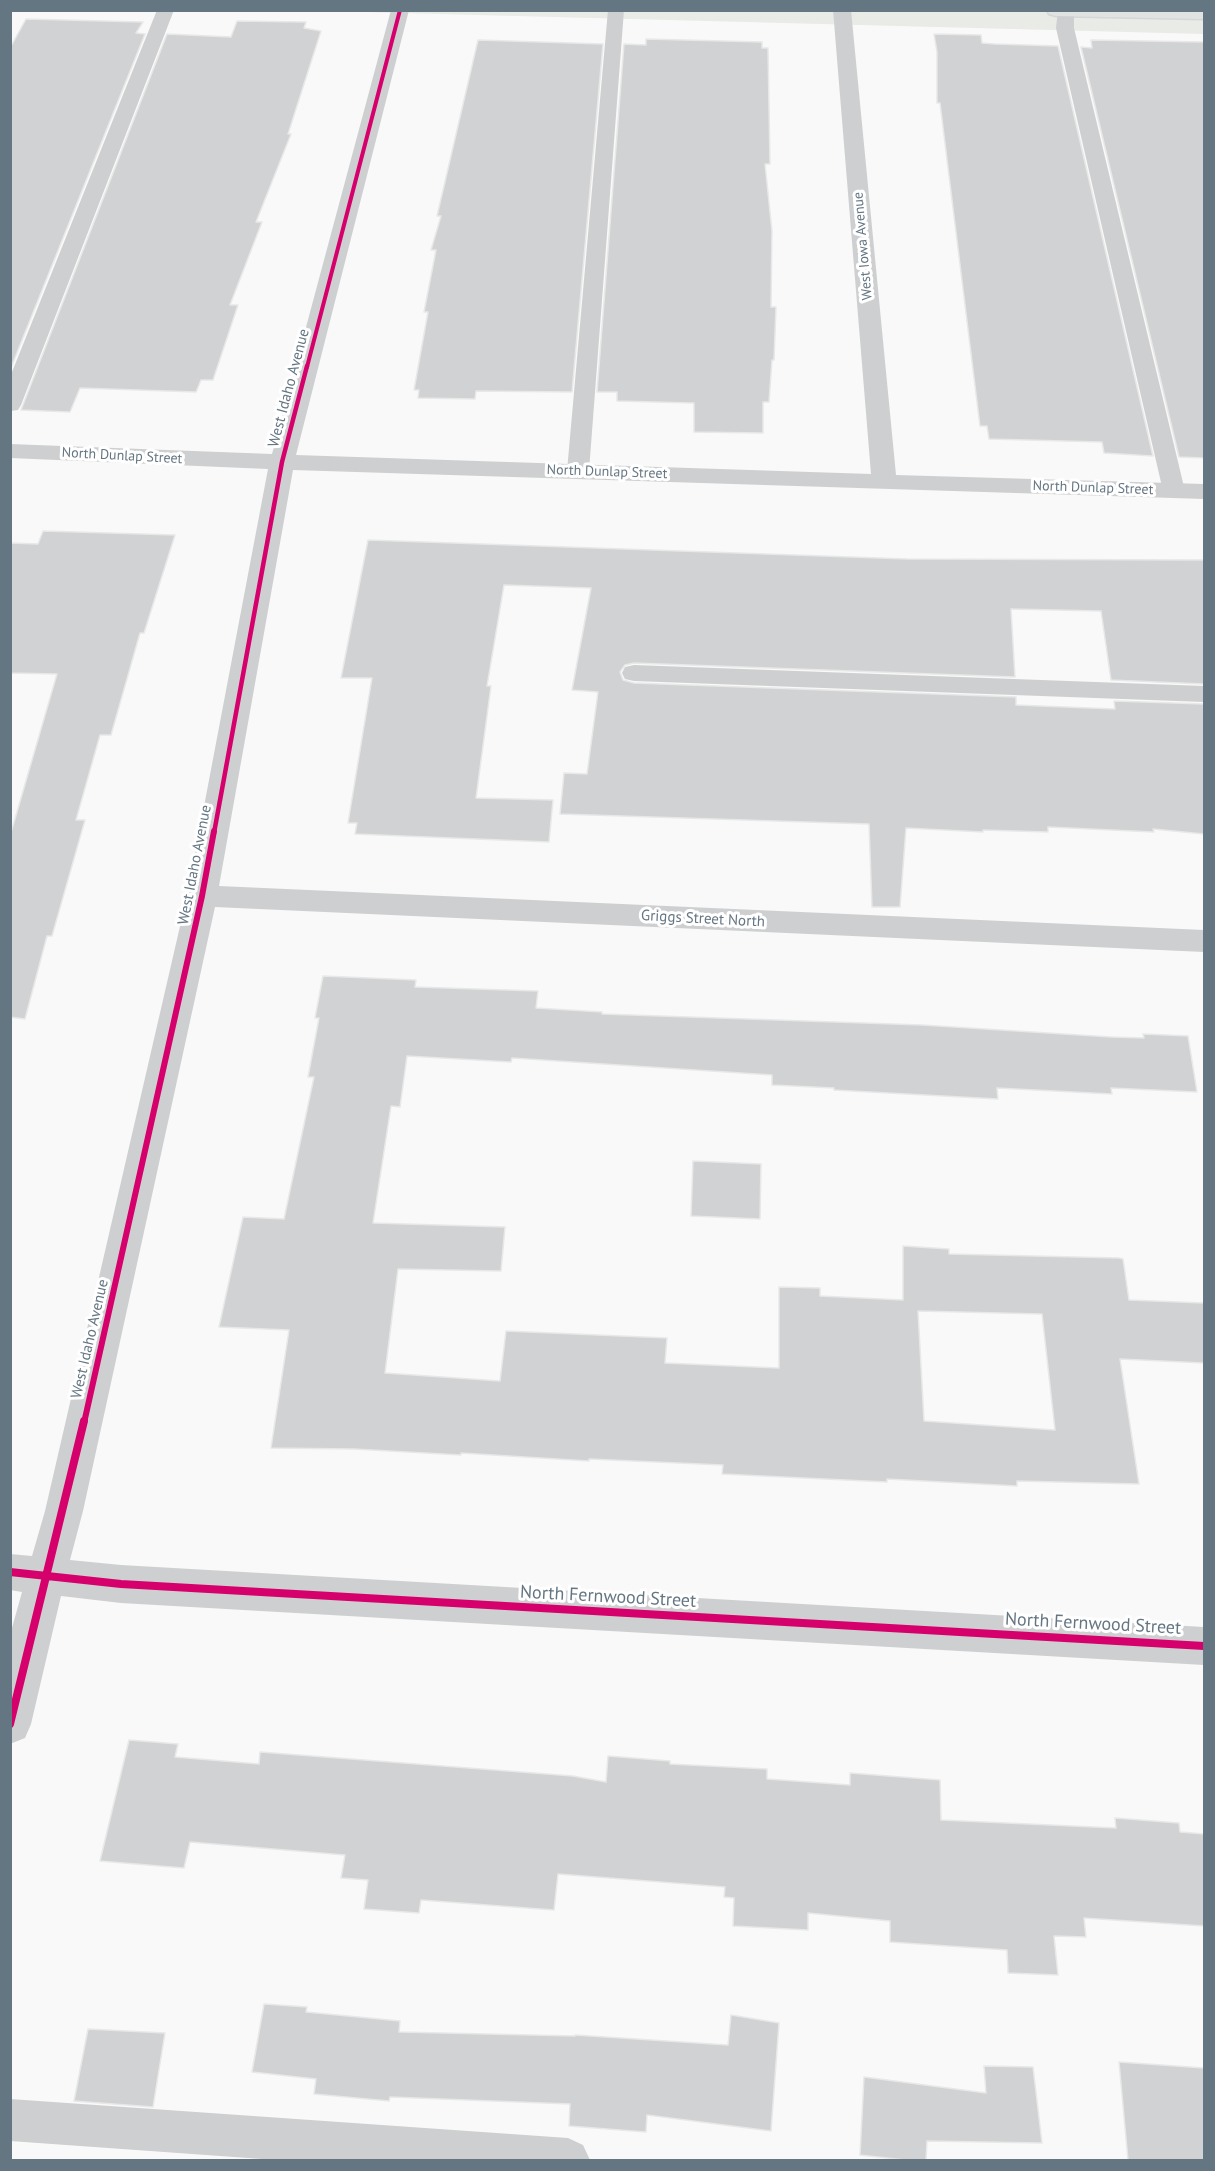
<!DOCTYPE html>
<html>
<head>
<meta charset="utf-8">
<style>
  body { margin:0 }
  #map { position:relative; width:1215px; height:2171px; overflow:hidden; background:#f9f9f9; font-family:"PT Sans",sans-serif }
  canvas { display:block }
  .frame { position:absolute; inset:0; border:12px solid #657683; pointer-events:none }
</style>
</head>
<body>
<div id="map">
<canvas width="1215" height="2171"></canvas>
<div class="frame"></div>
</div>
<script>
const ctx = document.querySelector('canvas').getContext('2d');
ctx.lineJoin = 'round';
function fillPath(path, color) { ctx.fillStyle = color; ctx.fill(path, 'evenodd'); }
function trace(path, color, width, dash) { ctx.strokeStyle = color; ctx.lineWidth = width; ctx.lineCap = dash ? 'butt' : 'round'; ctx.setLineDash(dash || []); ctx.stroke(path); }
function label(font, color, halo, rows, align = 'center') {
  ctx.font = font + ' "PT Sans",sans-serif'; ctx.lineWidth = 6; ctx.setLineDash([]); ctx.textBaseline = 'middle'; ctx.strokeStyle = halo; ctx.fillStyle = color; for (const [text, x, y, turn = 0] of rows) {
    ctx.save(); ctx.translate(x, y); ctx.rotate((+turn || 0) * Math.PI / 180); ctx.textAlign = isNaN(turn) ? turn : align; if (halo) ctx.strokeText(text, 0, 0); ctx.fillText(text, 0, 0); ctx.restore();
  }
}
fillPath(new Path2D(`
  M1204 10V34L325 11Z`), '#e8ebe6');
const building = new Path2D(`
  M26 19 143 22 136 33 145 34 10 370V48Z
  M237 21 306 22 304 28 321 31 288 134H291L256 222H262L230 305H238L213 380H201L196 392 80 388 70 412 21 410 167 34 231 37Z
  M934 34 981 35 982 43 995 44 1058 46 1153 456 1104 453 1102 442 989 439 987 426H980L940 103H937V52Z
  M646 39 762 42V48H768L770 164H765L772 231 771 307H776L774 360H772L769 402H763V433L694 432V403L617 401V392H597L624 44 646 45Z
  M478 40 603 44 572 392 476 391 475 399 418 398 419 390H414L428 312H424L436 250H431L441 216H437Z
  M1091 40 1204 42V458L1179 457 1081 47 1092 48Z
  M43 531 175 535 144 633H140L111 735H100L76 820H85L52 936H47L25 1019 10 1017V836L57 674 10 673V543L38 544Z
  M368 540 908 559 1204 560V684L1111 680 1101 611 1011 609 1015 677 634 663 625 665 620 672 623 680 634 683 1016 697V705L1115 709 1114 701 1204 704V834L1153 829 1154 832 1048 827V832L983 830V832L906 828 900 907H872L869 824 560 814 564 773 587 774 598 692 572 690 591 588 504 585 487 686H491L476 798 553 800 549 842 355 834 357 823H348L372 678H341Z
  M323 976 416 980 415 987 538 991 536 1008 602 1012V1014L922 1025 1111 1037 1144 1038 1143 1034 1188 1036 1197 1092 1111 1088 1112 1094 997 1088 998 1099 834 1090V1088L772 1085V1075L512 1058 511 1062 407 1056 400 1107 391 1106 373 1223 505 1227 501 1271 398 1269 385 1373 500 1381 506 1331 667 1338 665 1363 779 1368V1287L820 1288V1296L903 1300V1246L949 1249V1254L1119 1258 1123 1259 1129 1300 1204 1303V1363L1120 1359 1139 1484 1017 1481V1486L887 1479V1482L722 1474 723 1465 589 1459V1461L461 1453V1455L354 1449 271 1448 289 1330 219 1327 243 1217 284 1219 314 1077H308L319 1018H315ZM918 1311 1042 1314 1055 1430 924 1421Z
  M693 1161 761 1164 760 1219 691 1216Z
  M129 1740 178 1744 175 1757 259 1764 260 1752 573 1776 606 1782 608 1756 670 1761V1764L767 1769V1779L850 1785V1773L940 1780 941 1820 1116 1828 1115 1818 1179 1823 1180 1832 1204 1834V1926L1084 1918 1086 1937 1054 1936 1058 1975 1008 1973 1007 1950 890 1942V1921L808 1913V1930L733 1926 734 1898 724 1897 725 1887 558 1874 554 1910 421 1900 419 1913 364 1909 368 1880 341 1878 345 1855 190 1842 184 1868 100 1861Z
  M264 2004 307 2007 306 2012 400 2021 399 2032 575 2036V2035L728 2045 731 2015 779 2023 771 2131 647 2115 646 2132 569 2126 570 2104 390 2097 389 2101 314 2094 316 2079 252 2072Z
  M88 2029 165 2033 153 2107 74 2101Z
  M1119 2062 1204 2068V2160H1128Z
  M984 2066 1033 2067 1042 2143 927 2141 926 2160H905L860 2155 864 2077 986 2093Z`);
fillPath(building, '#d0d2d3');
trace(building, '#e8e8e8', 1.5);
const secondary = new Path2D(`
  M1047 10H1204V19L1056 16 1049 14Z`);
trace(secondary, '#d5d6d7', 3);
fillPath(new Path2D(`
  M157 10H174L21 405 18 410 10 411V377Z
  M608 10H624L589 471 586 476 578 478 570 476 567 471Z
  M1058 10H1074V28L1185 491 1182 496 1174 498 1166 496 1163 491 1056 28Z
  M634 665 1204 686V702L634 681 625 679 622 673 625 667Z
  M10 2099 568 2138 583 2145 590 2160H276L10 2141Z`), '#cecfd0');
fillPath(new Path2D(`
  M391 10H409L296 455 871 474 833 10H851L896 475 1204 484V499L293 470 219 886 1204 930V952L215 907 83 1511 70 1560 121 1565 1204 1627V1665L121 1603 61 1596 31 1724 25 1738 10 1744V1635L22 1592 10 1590V1554L32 1556 45 1511 187 896 268 469 10 458V444L272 454Z`), '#cecfd0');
fillPath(secondary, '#e1e2e2');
trace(new Path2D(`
  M307 367 400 10`), '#d6006c', 4);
trace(new Path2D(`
  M214 833 282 462 307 366`), '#d6006c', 4.5);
trace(new Path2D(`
  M84 1423 202 896 214 831`), '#d6006c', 6);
trace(new Path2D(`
  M10 1572 121 1584 1204 1646
  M10 1724 84 1421`), '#d6006c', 8);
label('14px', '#657683', '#fff', [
  ["West Iowa Avenue",863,246,-95],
  ["North Dunlap Street",122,456,3],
  ["North Dunlap Street",607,472,2],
  ["North Dunlap Street",1093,488,2]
]);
label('15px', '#657683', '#fff', [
  ["West Idaho Avenue",289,388,-75],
  ["West Idaho Avenue",195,865,-79],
  ["Griggs Street North",703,919,3],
  ["West Idaho Avenue",90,1339,-77]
]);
label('18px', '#657683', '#fff', [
  ["North Fernwood Street",608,1597,3],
  ["North Fernwood Street",1093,1624,3]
]);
</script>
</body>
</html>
